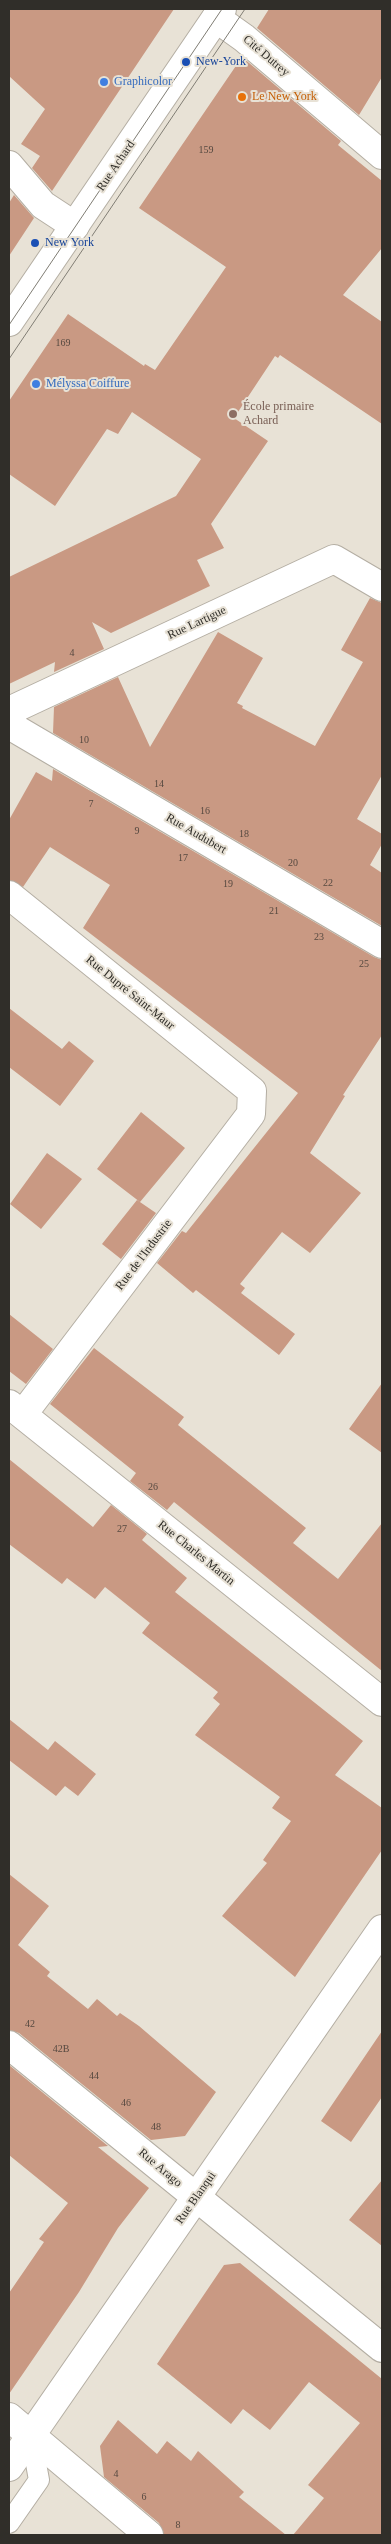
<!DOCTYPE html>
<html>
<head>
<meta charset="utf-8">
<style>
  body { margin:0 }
  #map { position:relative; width:391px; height:2544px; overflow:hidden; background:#e8e2d6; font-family:"Times New Roman",serif }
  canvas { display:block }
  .frame { position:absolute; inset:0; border:10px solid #302e29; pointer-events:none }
</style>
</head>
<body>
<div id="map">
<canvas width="391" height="2544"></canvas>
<div class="frame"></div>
</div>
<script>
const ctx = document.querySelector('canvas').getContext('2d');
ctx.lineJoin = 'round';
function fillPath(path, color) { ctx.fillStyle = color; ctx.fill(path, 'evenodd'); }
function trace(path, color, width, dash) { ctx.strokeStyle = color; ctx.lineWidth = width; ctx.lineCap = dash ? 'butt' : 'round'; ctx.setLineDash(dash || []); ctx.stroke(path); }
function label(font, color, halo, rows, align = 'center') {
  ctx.font = font + ' "Times New Roman",serif'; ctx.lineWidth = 4; ctx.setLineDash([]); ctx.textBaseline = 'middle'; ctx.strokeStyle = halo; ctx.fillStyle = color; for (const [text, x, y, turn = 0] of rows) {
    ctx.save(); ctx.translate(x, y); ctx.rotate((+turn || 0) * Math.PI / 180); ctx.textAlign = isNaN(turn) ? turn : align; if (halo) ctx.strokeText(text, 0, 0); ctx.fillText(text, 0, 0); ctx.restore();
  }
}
fillPath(new Path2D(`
  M9 9H174L52 191 32 168 40 156 21 144 45 109 9 76Z
  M269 9H382V77L359 115 257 28Z
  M242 57 341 141 338 145 382 181V248L343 295 382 322V424L280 355 278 358 275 356 234 418 268 441 211 524 224 548 197 560 210 586 111 633 92 622 104 649 54 672 55 662 9 684V577L176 496 201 459 132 412 118 434 107 429 55 506 9 474V401L68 314 144 366 145 364 155 370 226 267 139 208Z
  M14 195 34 218 9 256V203Z
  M370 598 382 603V775L357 819 382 834V844L370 865 382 873V926L53 733 54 707 118 677 150 747 218 632 263 658 237 703 243 706 242 708 315 746 363 662 341 650Z
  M53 769 374 957 382 960V1035L343 1095 345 1096 310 1153 361 1193 310 1253 282 1232 240 1284 245 1288 241 1293 295 1334 279 1355 196 1290 193 1293 157 1263 182 1231 186 1233 298 1093 83 928 110 885 50 847 23 887 9 880V820L36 772 52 781Z
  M9 1008 62 1049 69 1041 94 1061 60 1106 9 1067Z
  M141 1112 185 1148 140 1202 97 1169Z
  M47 1153 82 1179 41 1229 10 1204Z
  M137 1200 156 1213 121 1259 102 1244Z
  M9 1314 53 1349 26 1384 9 1371Z
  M94 1348 184 1417 178 1425 306 1528 293 1543 338 1579 382 1523V1671L174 1502 167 1510 130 1481 136 1473 50 1404Z
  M382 1383V1453L349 1429Z
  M9 1459 93 1527 111 1505 147 1534 142 1540 187 1578 175 1592 363 1741 335 1775 382 1808V1850L295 1977 222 1916 267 1863 263 1860 291 1821 272 1808 280 1797 195 1735 220 1704 213 1698 218 1692 142 1633 150 1623 105 1587 95 1599 67 1578 62 1584 9 1544Z
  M9 1719 48 1750 55 1741 96 1774 78 1796 65 1786 56 1796 9 1760Z
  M9 1874 49 1906 18 1945 50 1972 47 1976 88 2009 97 1999 117 2016 120 2013 139 2026 216 2092 185 2136 151 2140 19 2033 9 2030Z
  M382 2031V2097L351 2142 321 2121Z
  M9 2065 108 2146 98 2147 149 2188 118 2228 79 2292 9 2394V2293L44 2242 39 2239 68 2203 9 2155Z
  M382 2180V2246L349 2220Z
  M240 2263 382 2379V2535H293L324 2498 308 2485 360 2423 309 2382 270 2430 243 2409 231 2424 157 2364 224 2265Z
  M118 2420 157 2454 167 2441 191 2461 198 2451 244 2492 239 2497 286 2535H164L159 2523 104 2477 100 2446Z`), '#c99983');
const service = new Path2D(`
  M9 2523 39 2480 31 2436`);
const pedestrian = new Path2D(`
  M9 165 43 205 75 226`);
const minor = new Path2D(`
  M216 18 244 38 382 155
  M9 711 334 559 382 587
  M9 725 382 944
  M9 895 252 1091 251 1114 23 1414
  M9 1404 382 1702
  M9 2045 382 2348
  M9 2417 149 2535
  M9 2467 382 1929`);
const tertiary = new Path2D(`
  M9 322 222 9`);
trace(service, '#b4aea3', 22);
trace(pedestrian, '#b4aea3', 30);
trace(minor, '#b4aea3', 30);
trace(tertiary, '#b4aea3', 30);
trace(service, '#fff', 20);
trace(pedestrian, '#fff', 28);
trace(minor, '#fff', 28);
trace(tertiary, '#fff', 28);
trace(new Path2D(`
  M9 325 222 9
  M9 359 245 9`), '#807d74', 1);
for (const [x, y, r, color] of [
  [186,62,5,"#1a4fb4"],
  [104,82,5,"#3f7fe0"],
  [242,97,5,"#e8710a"],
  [35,243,5,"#1a4fb4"],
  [36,384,5,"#3f7fe0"],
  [233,414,5,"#8d6e63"]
]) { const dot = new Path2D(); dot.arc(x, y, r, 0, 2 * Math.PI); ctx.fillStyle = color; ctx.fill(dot); trace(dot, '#e8e2d6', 2); }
label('10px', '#564940', null, [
  ["159",206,150],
  ["169",63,343],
  ["4",72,653],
  ["10",84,740],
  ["14",159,784],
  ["7",91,804],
  ["16",205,811],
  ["9",137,831],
  ["18",244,834],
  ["17",183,858],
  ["20",293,863],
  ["22",328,883],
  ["19",228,884],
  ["21",274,911],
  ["23",319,937],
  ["25",364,964],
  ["26",153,1487],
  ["27",122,1529],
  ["42",30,2024],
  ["42B",61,2049],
  ["44",94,2076],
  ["46",126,2103],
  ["48",156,2127],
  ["4",116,2474],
  ["6",144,2497],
  ["8",178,2525]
]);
label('12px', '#302e29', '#e8e2d6', [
  ["Cité Dutrey",266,56,40],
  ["Rue Achard",116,166,-56],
  ["Rue Lartigue",197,623,-25],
  ["Rue Audubert",196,834,30],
  ["Rue Dupré Saint-Maur",130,993,39],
  ["Rue de l'Industrie",144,1255,-53],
  ["Rue Charles Martin",196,1553,39],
  ["Rue Arago",160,2168,40],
  ["Rue Blanqui",196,2198,-55]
]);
label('12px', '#164399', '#e8e2d6', [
  ["New-York",196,62],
  ["New York",45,243]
], 'left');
label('12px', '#366cbe', '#e8e2d6', [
  ["Graphicolor",114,82],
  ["Mélyssa Coiffure",46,384]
], 'left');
label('12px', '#c56008', '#e8e2d6', [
  ["Le New York",252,97]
], 'left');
label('12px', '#785e54', '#e8e2d6', [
  ["École primaire",243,407],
  ["Achard",243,421]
], 'left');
</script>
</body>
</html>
